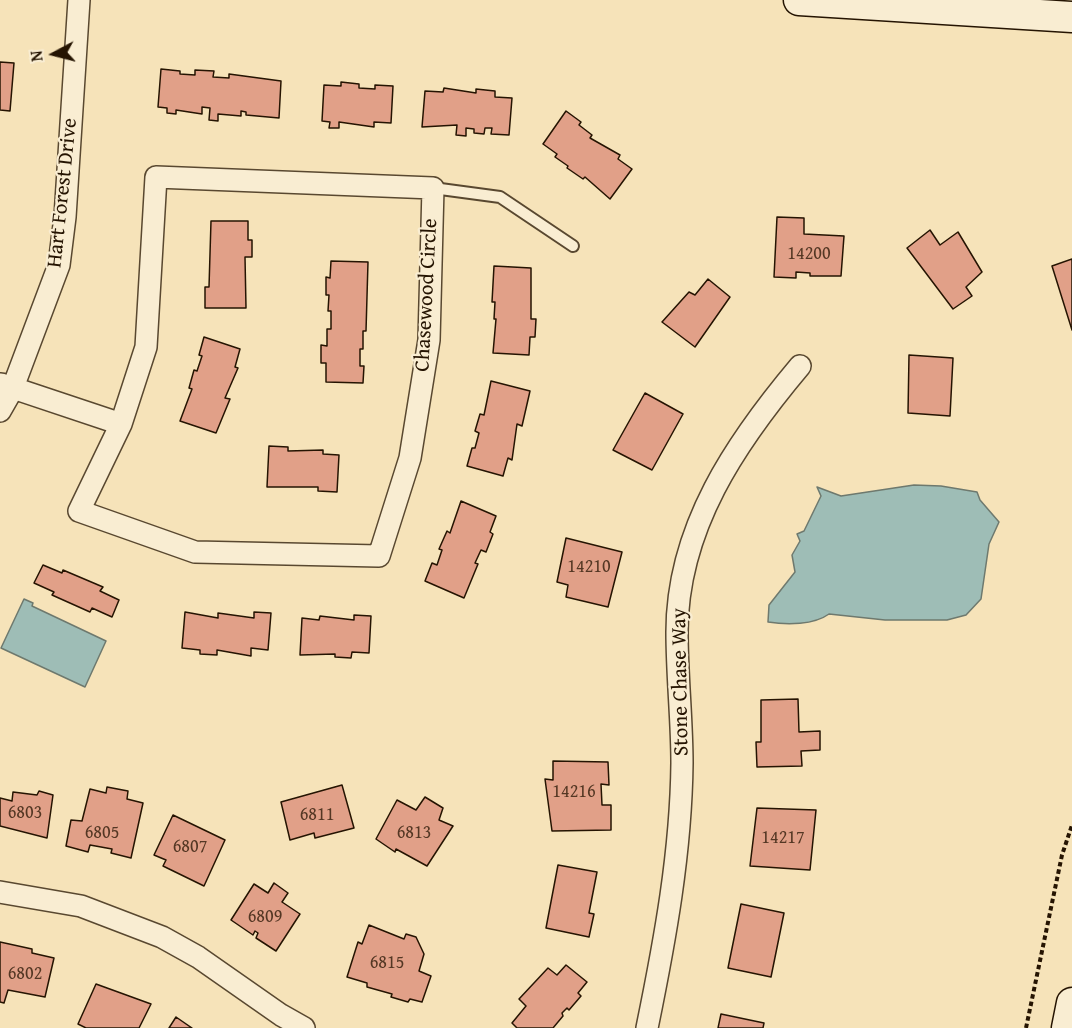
<!DOCTYPE html>
<html>
<head>
<meta charset="utf-8">
<style>
  body { margin:0 }
  #map { position:relative; width:1072px; height:1028px; overflow:hidden; background:#f6e3b9; font-family:"Gentium Book Plus",serif }
  canvas { display:block }
  .north { position:absolute; left:24px; top:24px; width:60px; height:60px; -webkit-text-stroke:4px #f9edd2; paint-order:stroke; rotate:263deg; font-size:16px; font-weight:700; line-height:24px; text-align:center; color:#251402 }
  .north::after { content:''; display:block; margin:auto; width:21px; height:27px; background:#251402; clip-path:polygon(50% 0,100% 100%,50% 72%,0 100%) }
</style>
</head>
<body>
<div id="map">
<canvas width="1072" height="1028"></canvas>
<div class="north">N</div>
</div>
<script>
const ctx = document.querySelector('canvas').getContext('2d');
ctx.lineJoin = 'round';
function fillPath(path, color) { ctx.fillStyle = color; ctx.fill(path, 'evenodd'); }
function trace(path, color, width, dash) { ctx.strokeStyle = color; ctx.lineWidth = width; ctx.lineCap = dash ? 'butt' : 'round'; ctx.setLineDash(dash || []); ctx.stroke(path); }
function label(font, color, halo, rows, align = 'center') {
  ctx.font = font + ' "Gentium Book Plus",serif'; ctx.lineWidth = 4.5; ctx.setLineDash([]); ctx.textBaseline = 'middle'; ctx.strokeStyle = halo; ctx.fillStyle = color; for (const [text, x, y, turn = 0] of rows) {
    ctx.save(); ctx.translate(x, y); ctx.rotate((+turn || 0) * Math.PI / 180); ctx.textAlign = isNaN(turn) ? turn : align; if (halo) ctx.strokeText(text, 0, 0); ctx.fillText(text, 0, 0); ctx.restore();
  }
}
const water = new Path2D(`
  M914 485 941 486 977 492 980 500 999 522 989 544 981 599 966 615 947 620H885L829 614C814 625 787 625 768 622L769 605 795 572 792 555 800 541 797 534 804 531 821 496 817 487 841 496Z
  M24 599 33 603 32 606 106 641 85 687 1 648Z`);
fillPath(water, '#9ebdb6');
trace(water, '#6e796e', 1.5);
const building = new Path2D(`
  M0 62 14 63 10 111 0 110Z
  M161 69 180 71V74L195 75V70L214 71 213 77 229 78V74L281 81 279 118 246 115V112L241 111V116L218 114V121L209 120 210 108 202 107V114L176 110V114L167 113V108L158 107Z
  M341 82 359 84V88L375 89V85L393 86 391 123 374 122V127L339 122V128H329L330 122 322 121 324 85 341 86Z
  M444 88 476 93V89L495 91V97L512 98 509 135 491 134 492 128H485L484 134 474 133V129L466 128V136L456 135 457 125 422 127 425 91 443 92Z
  M566 111 581 122 579 125 592 135 590 138 620 155 618 159 632 169 610 199 585 177 583 179 567 168 568 166 555 157 557 154 543 144Z
  M777 217 804 218V234L844 236 841 276H810V273L796 272V278L774 277Z
  M211 221H248V240H252V257H245L246 308H205V287H209Z
  M930 230 940 245 958 232 982 272 966 287 972 296 953 309 907 248Z
  M1072 259V330L1052 266Z
  M331 261 368 262 366 331H363V349H360V366H364L363 383 326 382V363H321V345L327 346V329H331V311H328L329 295H326V277L330 278Z
  M494 266 531 268V319H536L535 337H530L529 355 493 353 496 319H494L495 302H492Z
  M708 279 730 297 695 347 662 322 689 292 695 295Z
  M204 337 240 349 235 367 238 368 225 398 230 399 216 433 180 421 192 389 189 388 194 370 197 371 202 356 199 355Z
  M909 355 953 358 950 416 908 413Z
  M491 381 530 391 522 426 517 424 512 460 508 458 503 476 467 466 472 448H475L479 433 475 431 480 414 484 415Z
  M645 393 683 414 652 470 613 450Z
  M269 446 288 447V451L323 450V454L339 455 337 492 318 491V487H267Z
  M461 501 496 516 490 532 493 534 486 552 481 550 475 563 478 564 464 598 425 581 432 563 437 565 442 550 439 549 447 531 450 533Z
  M566 538 622 552 608 607 566 597 568 585 557 582Z
  M43 565 62 573 63 570 103 587 100 591 119 600 112 617 92 608 90 612 52 595 54 592 34 583Z
  M185 612 218 618V613L254 618V612L271 613 268 650 251 648V656L217 650V655L200 654V650L182 648Z
  M354 615 371 616 369 653 352 652 351 658 335 657V654L300 655 302 618 319 620 320 616 354 620Z
  M798 699 799 732 820 731V750L801 751 802 766 757 767 756 742H761V700Z
  M553 761 608 762 609 785 601 784 602 805H611V830L552 831 545 779 553 780Z
  M342 785 354 828 315 838 314 833 290 840 281 802Z
  M107 787 128 791 127 799 143 803 131 858 111 853 112 849 90 845 88 852 66 846 71 820 82 821 90 789 106 793Z
  M39 791 53 795 47 838 0 826V798L12 801 13 792 37 795Z
  M425 797 443 808 439 820 453 826 427 866 396 849 395 852 376 839 397 800 416 810Z
  M757 808 816 810 810 870 750 866Z
  M173 815 225 840 204 886 163 866 166 860 154 855Z
  M558 865 597 872 589 913 594 914 589 937 546 928Z
  M274 883 288 893 282 902 300 914 276 951 256 938 258 933 255 931 253 935 231 920 254 884 268 893Z
  M741 904 784 913 771 977 728 968Z
  M369 925 404 939 406 934 416 937 424 954 419 971 431 976 422 1002 410 999 408 1002 391 997 392 994 367 987V983L347 977 358 942 362 944Z
  M0 942 32 949V953L54 958 45 997 8 990 4 1003 0 1002Z
  M566 965 587 982 578 993 581 996 569 1010 567 1008 562 1013 563 1016 553 1028H517L512 1023 526 1006 519 999 548 968 557 975Z
  M96 984 151 1004 139 1028H86L78 1024Z
  M721 1014 764 1023 763 1028H718Z
  M176 1017 192 1028H169Z`);
fillPath(building, '#e1a088');
trace(building, '#251402', 1.5);
const lane = new Path2D(`
  M433 188 500 197 573 246`);
const street = new Path2D(`
  M156 177 433 188 429 340 410 458 379 556 195 552 79 511 121 424 146 347Z
  M1 384 121 424
  M0 411 12 390 59 265 65 217 79 0
  M0 892 81 906 162 937 198 957 281 1015 304 1028
  M647 1028C665 940 681 853 682 763 682 720 677 676 677 632 677 528 736 442 800 366`);
const secondary = new Path2D(`
  M799 0 1072 17
  M1067 1028 1072 1003`);
trace(lane, '#594830', 14);
trace(street, '#594830', 24);
trace(secondary, '#251402', 33);
trace(new Path2D(`
  M1026 1028 1062 855 1072 825`), '#251402', 4, [4.5, 3]);
trace(lane, '#f9edd2', 10);
trace(street, '#f9edd2', 21);
trace(secondary, '#f9edd2', 30);
label('18px', '#543724', null, [
  ["14200",809,254],
  ["14210",589,567],
  ["14216",574,792],
  ["6803",25,813],
  ["6811",317,815],
  ["6805",102,833],
  ["6813",414,833],
  ["14217",783,838],
  ["6807",190,847],
  ["6809",265,917],
  ["6815",387,963],
  ["6802",25,974]
]);
label('21px', '#251402', '#f9edd2', [
  ["Hart Forest Drive",63,193,-84],
  ["Chasewood Circle",427,295,-87],
  ["Stone Chase Way",681,682,-91]
]);
</script>
</body>
</html>
